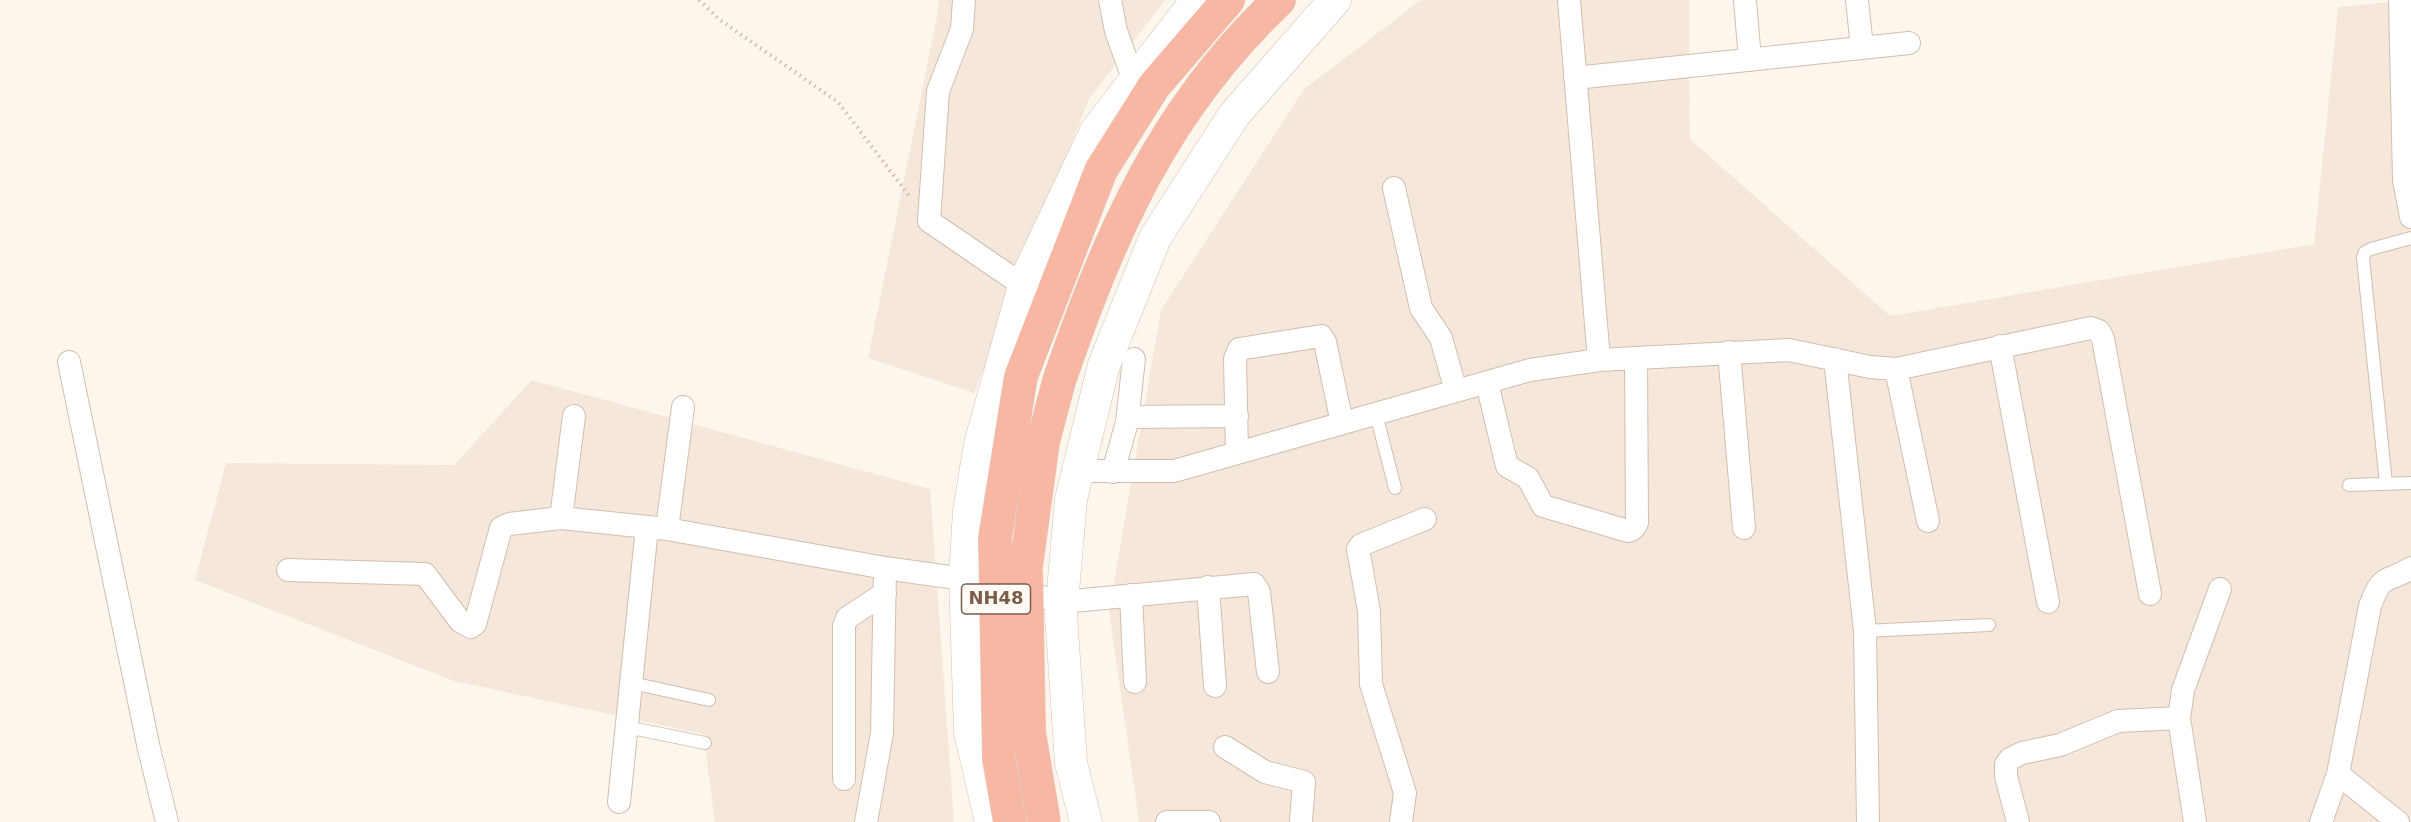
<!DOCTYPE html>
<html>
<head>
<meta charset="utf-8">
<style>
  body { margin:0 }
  canvas { display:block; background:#fdf6ec }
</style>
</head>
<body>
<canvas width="2411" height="822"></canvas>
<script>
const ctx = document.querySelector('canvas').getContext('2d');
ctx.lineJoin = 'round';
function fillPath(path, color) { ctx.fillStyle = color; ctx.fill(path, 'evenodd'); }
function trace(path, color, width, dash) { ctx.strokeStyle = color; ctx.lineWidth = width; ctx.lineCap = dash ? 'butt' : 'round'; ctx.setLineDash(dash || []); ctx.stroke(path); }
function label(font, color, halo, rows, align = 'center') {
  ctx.font = font + ' "DejaVu Sans",sans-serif'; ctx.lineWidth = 5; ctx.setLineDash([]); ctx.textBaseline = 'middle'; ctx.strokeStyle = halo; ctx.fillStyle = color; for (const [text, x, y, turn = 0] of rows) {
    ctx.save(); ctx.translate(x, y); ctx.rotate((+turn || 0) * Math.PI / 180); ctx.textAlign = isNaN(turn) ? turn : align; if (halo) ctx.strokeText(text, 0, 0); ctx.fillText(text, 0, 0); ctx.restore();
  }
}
fillPath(new Path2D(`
  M938 0H1165L1089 99 974 393 868 358 939 6Z
  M1421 0H1689L1690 139 1890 316 2314 244 2338 7 2411 0V822H1139L1109 611 1161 310 1304 89Z
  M532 380 930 489 954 822H715L703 734 454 681 195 580 226 463 454 465Z`), '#f5e8da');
const lane = new Path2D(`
  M1376 414 1395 488
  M2386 484 2363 258 2365 252 2371 249 2411 238
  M2349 485 2411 483
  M1865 631 1989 625
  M632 683 709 700
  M627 727 705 743`);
const street = new Path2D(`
  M964 0 962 29 938 91 929 221 1024 286
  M1110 0 1116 31 1134 81
  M1569 0 1599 360
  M1745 0 1750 60
  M1857 0 1862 48
  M2400 0 2404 180 2411 217
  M1575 78 1909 43
  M1394 188 1421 308 1441 338 1456 391
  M2000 346 2048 602
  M1729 352 1744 528
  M1835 359 1865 631 1868 822
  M69 362 149 749 167 822
  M1896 369 1928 521
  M1487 383 1507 466 1528 478 1543 506 1628 531 1633 529 1637 523 1636 358
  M1128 417 1237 416
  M1237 453 1235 359 1239 349 1321 336 1325 342 1342 423
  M1076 471H1174L1530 370 1599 360 1789 350 1870 367 1896 369 2091 328 2099 331 2103 339 2150 594
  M1113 472 1127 422 1134 359
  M561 518 574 416
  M667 529 683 407
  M288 570 425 574 460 621 471 627 475 624 501 528 509 524 561 518 667 529 885 568 978 581
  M1208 587 1215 686
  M1013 590 1062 602 1254 584 1259 592 1268 672
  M1131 595 1135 682
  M1225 747 1265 772 1304 782 1301 822
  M2338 774 2398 822
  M844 779V626L847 618 885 593
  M619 802 647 527
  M866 822 882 733 885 568
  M1167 822H1209
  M1401 822 1405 793 1371 684 1369 611 1358 549 1361 545 1425 519
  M2018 822 2006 776V764L2010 759 2022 753 2060 745 2118 721 2179 718
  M2195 822 2179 718 2183 690 2220 589
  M2321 822 2338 774 2370 606C2383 571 2386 584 2411 568`);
const secondary = new Path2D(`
  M991 822 970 732 965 577 969 511 980 444 1026 279 1096 131 1197 0
  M1086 822 1071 763 1061 614 1071 499 1104 365 1155 238 1234 115 1335 0`);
const highway = new Path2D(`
  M1021 376 1101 170 1154 86 1228 0
  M1059 381C1110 233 1163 110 1279 0`);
trace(lane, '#d1beb0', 14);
trace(street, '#d1beb0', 24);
trace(secondary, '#d6c0b0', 33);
trace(highway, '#dad1cd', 34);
trace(new Path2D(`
  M699 0 720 20 838 102 910 197`), '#d9b8a5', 4, [1.5, 4.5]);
trace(lane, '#fff', 12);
trace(street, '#fff', 22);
trace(secondary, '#fff', 32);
trace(highway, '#f7b7a3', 33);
const highwayBridge = new Path2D(`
  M1010 822 999 759 995 538 1021 376
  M1044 822 1029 732 1026 567 1043 442 1059 381`);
trace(highwayBridge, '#dad1cd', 34, []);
trace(highwayBridge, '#f7b7a3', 33);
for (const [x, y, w] of [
  [996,599,69]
]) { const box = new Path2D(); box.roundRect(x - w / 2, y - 15, w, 30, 4.5); ctx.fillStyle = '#fffaf3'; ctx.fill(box); trace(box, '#7a5c4d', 1.5); }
label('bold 18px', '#7a5c4d', null, [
  ["NH48",996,599]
]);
</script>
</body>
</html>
